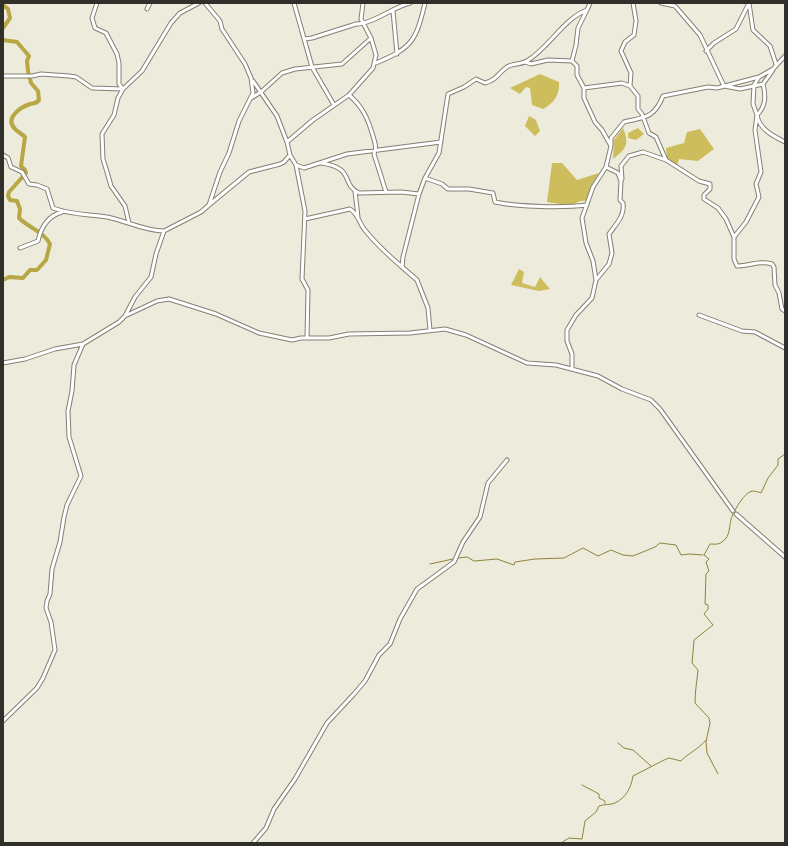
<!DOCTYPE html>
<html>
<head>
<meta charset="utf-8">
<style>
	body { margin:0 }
	#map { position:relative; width:788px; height:846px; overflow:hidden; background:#edebdc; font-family:Commissioner,sans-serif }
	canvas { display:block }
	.frame { position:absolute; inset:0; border:4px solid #302f29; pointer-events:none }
</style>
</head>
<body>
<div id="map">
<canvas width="788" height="846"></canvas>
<div class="frame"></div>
</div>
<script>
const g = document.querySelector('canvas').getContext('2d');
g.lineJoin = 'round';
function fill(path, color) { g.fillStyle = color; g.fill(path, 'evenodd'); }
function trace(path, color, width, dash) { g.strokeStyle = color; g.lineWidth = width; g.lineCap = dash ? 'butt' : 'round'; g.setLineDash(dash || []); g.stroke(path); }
const forest = new Path2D(`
	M540 74 559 82C560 95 554 103 543 109L532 105 530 88 526 87 520 94 510 88Z
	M529 116 536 120 540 131 535 136 525 126Z
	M623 128C630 144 626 149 613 159L614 140Z
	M638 128 644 134 636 140 628 138V133Z
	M700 129 714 149 698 161 679 159 677 166 667 160 666 148 684 143 687 132Z
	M552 163H562L577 180 599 173 591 186 588 201C583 200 576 201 572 206L547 202Z
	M519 269 524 272 522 283 535 287 540 277 550 289 539 291 511 285Z`);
const stream = new Path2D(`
	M458 558 467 557 474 561 497 559 514 565 515 562 535 559 564 558 583 548 598 556 611 550 623 555 633 556 655 547 660 543 676 545 681 555 690 554 703 555
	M430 564 453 559
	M618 743 624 748 633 750 651 766
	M718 774 707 753 706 742 710 723 709 718 695 703C695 691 697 681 698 670L692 663 694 640 713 625 704 614 708 609V605L705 604 706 574 709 571 706 562 709 559 704 555 710 544C714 544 718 545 722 542 732 536 728 523 733 514 736 508 744 493 752 491 755 491 759 492 761 493L768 478 778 465V459L785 454
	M582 785 599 794V798L605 801V803
	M561 843 569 838 582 839 585 821 596 812 599 806C604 804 611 805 615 803 627 797 631 787 633 776L664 760 669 758 681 761C688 753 698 750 706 740`);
const river = new Path2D(`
	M3 5 8 9 10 18 3 28
	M3 40 17 42 29 56 27 61 28 71 31 83 38 91 39 100C36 104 34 103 30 104 21 107 4 118 15 129 18 132 22 134 25 137L21 166 25 170 26 173 9 192 8 196 10 200 17 201 20 209 19 218C29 228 43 231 50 244L46 260 37 270H30L23 278 9 277 3 280`);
const minor = new Path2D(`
	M97 3 92 18 95 28 106 33 117 54 119 63V84L123 89
	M294 3 312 67 334 105
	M633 3 636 21 634 35 625 42 621 51 631 73 630 86 638 96V109L642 114 649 133 656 137 666 160
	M661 3 675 6 700 35 724 86 740 89 763 84
	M749 3 753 30 770 46 776 64
	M147 9 150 3
	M393 11 397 54
	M304 39 312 38 356 24C373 24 393 7 410 3
	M706 51 714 43 736 29 749 3
	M525 62 531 64 548 60 572 61
	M376 63C412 48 416 41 425 3
	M773 70 763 84C766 96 766 106 757 115 759 129 773 136 785 142
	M3 76H32L41 74 69 76 76 77 92 88 123 89
	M759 77 754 85 753 104 757 115 755 130 761 172 756 184 759 197 746 222 734 237V259L737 266C750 266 759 260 772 264L774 267 775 285 779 293 782 309 785 311
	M253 81 277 116 287 142
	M584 88 622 83 630 86
	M349 95C363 107 368 119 373 136 375 143 377 147 374 154L386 192
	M251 98 261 92 282 73 295 69 342 64 371 38
	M611 145V138L624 122C644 117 654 119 663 96L708 87 717 88 759 77 773 69 785 56
	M3 155 8 158 11 167 22 172 29 184 37 185 47 189 53 208C71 215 89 214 107 217 127 221 144 231 164 231
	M290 155 296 165 304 168 347 154 441 142
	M321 163C356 168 340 184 359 193L401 192 419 194
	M296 165 305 211 302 279 308 290 307 338
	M425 178 442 184 448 189H469L493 193 495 202C520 207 562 208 587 205
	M622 179 621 166 629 156 643 152 666 160 699 181 710 184V189L704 195V199L718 208 726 219 734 237
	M355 191 358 217
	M209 205 249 172 280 164 284 162 290 155 287 142 313 120 349 95 373 68 376 55 371 38 361 19 363 3
	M305 219 350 209C358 214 359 222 364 229 375 243 388 255 402 267
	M129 223 125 206 111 186 107 172 103 159 102 134 114 115 118 98 123 89 142 71 171 23 180 13 199 3
	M20 248 38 241C41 227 48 216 62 212
	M596 280 593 261 586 243 582 218 593 187 606 167
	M699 315 742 331 755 332 785 348
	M125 316 157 301 169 299 216 314 259 333 292 340 301 338H329L349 334 410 333 445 329 466 335 527 363 556 365 598 376 622 389 651 400 660 409 733 511
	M430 330 428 308 417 280 402 267 403 257 419 194 425 178 439 153 448 94 464 87 476 79 485 83C498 79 497 74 507 67 513 63 520 65 527 61 549 48 563 19 587 10L590 3
	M3 363 25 359 55 349 83 344 119 322 125 316 135 297 151 277 156 254 164 231 201 212 209 205 220 172 229 153 239 121 253 93 251 78 245 64 222 29 220 21 205 3
	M572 368V354L567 341V330L576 315 592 298 596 280 609 264 612 253 609 234C616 224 625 216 623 203L620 200 621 181 618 173 606 167 611 146 602 130 595 122 584 98V88L577 75V66L572 61 576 45 578 28 587 10
	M736 514 785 557
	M3 721 37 688 43 678 55 650 51 622 46 608 47 601 50 594 52 569 60 542 64 517 67 505 81 476 69 437 68 411 72 391 74 365 83 344
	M253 843 266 828 274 809 295 779 327 723 354 694 365 681 379 655 390 644 400 619 417 589 454 562 463 542 480 517 488 483 507 460`);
fill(forest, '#cebd5c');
trace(stream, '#8f833d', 1);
trace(river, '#b8a745', 4);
trace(minor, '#838073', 5);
trace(minor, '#fff', 3);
</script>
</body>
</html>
